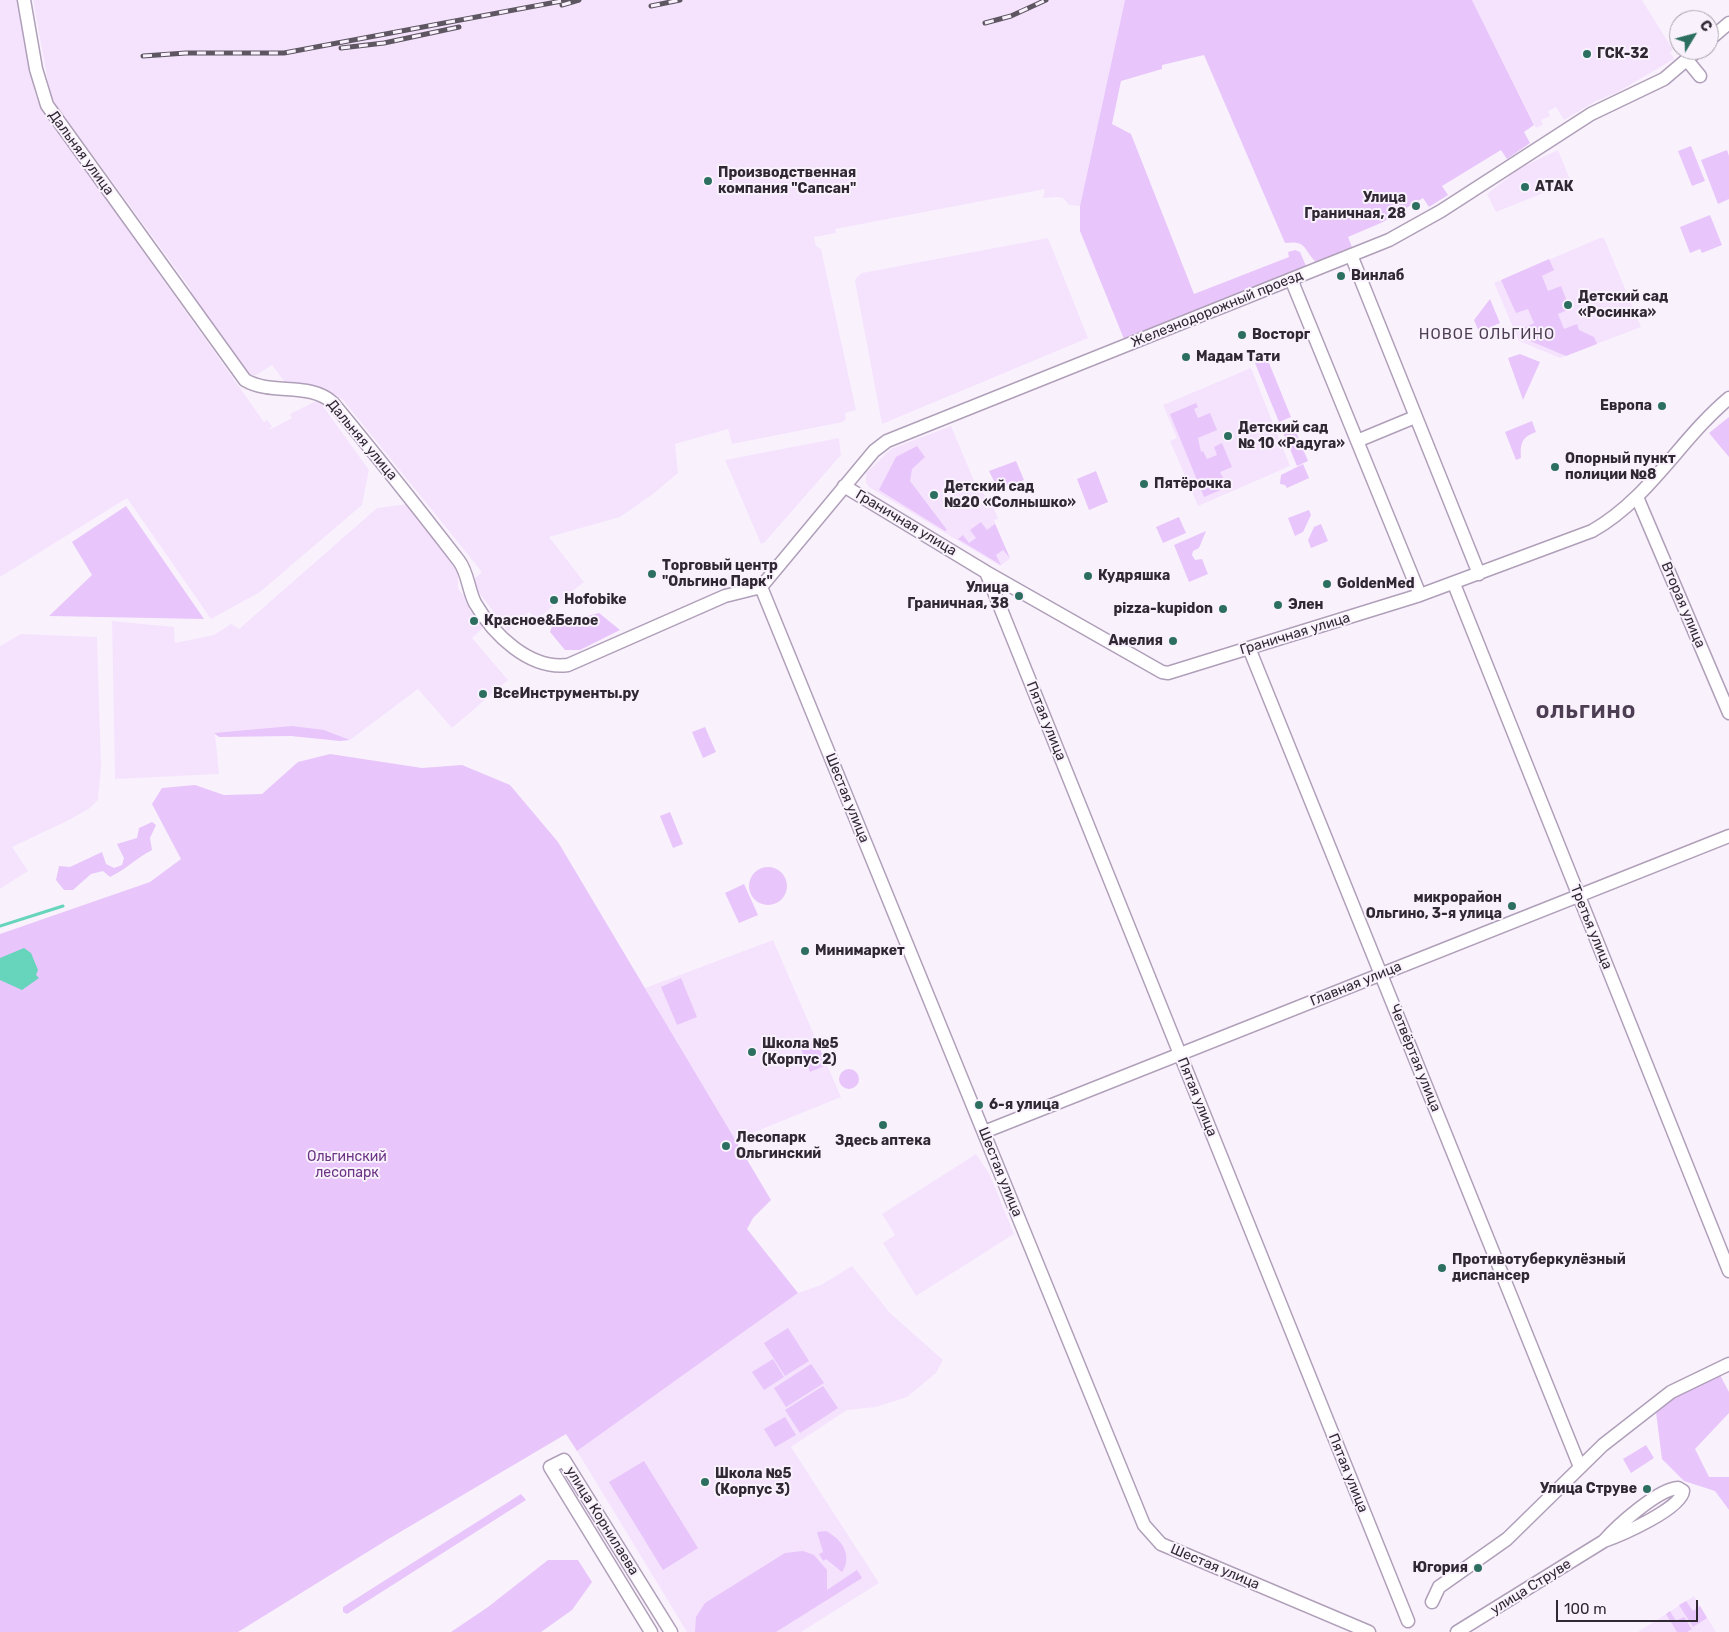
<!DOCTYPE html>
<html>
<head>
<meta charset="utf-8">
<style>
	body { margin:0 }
	#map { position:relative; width:1729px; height:1632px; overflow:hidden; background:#f9f2fd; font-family:Rubik,sans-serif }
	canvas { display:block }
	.north { position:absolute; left:1669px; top:10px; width:50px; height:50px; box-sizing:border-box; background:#f9f2fd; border:1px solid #a9a2ad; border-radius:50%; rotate:53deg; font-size:14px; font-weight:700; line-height:20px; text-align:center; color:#302934 }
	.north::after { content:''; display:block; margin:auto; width:18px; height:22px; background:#2c6f61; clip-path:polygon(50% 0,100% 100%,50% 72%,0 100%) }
	.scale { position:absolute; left:1556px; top:1600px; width:142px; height:22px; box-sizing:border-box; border:2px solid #302934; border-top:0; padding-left:6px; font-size:15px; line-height:18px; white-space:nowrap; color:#302934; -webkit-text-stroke:4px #f9f2fd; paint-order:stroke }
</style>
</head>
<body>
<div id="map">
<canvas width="1729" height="1632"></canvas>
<div class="north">С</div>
<div class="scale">100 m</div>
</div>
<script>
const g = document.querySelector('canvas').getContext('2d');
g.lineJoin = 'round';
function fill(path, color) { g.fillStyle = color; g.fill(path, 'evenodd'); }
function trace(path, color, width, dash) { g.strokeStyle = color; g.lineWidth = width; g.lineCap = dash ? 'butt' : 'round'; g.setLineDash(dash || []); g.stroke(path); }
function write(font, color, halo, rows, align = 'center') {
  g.font = font + ' Rubik,sans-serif'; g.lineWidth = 4; g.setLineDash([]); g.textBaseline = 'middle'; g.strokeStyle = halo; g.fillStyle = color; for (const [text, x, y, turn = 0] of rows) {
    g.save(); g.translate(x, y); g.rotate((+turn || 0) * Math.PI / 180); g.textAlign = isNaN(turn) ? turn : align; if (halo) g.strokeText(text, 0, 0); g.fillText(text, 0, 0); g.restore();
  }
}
const built = new Path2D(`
	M0 0H18L35 94 41 108 264 422 267 420 272 426 269 430 292 418 290 414 316 401 320 402 369 470 362 505 260 592 211 619 127 498 0 577Z
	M33 0H1125L1080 206 1069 205 1063 198 1057 197 1043 198 1045 189 835 229 836 233 814 237 816 246 821 249 856 410 845 413 846 419 843 422 732 444 728 429 675 444 678 473 653 494 620 517 549 537 584 582 537 619 529 612 508 631 471 582 482 572 343 400 331 393 286 384 272 365 256 375 252 376 246 372 192 297 190 288 51 98Z
	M1472 0H1642L1673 50 1670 52 1674 59 1616 93 1596 101 1564 120 1556 107 1548 111 1550 116 1541 120 1543 125 1536 128Z
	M1558 150 1571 182 1496 212 1487 194 1509 177 1507 174 1519 166 1520 168Z
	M1048 238 1088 338 882 424 855 281 857 277 862 273Z
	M1600 238H1604L1641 327 1560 358 1519 341 1494 283Z
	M1251 368 1290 466 1198 506 1170 441 1177 438 1163 405Z
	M951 426 975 483 992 504 998 519 994 520 1010 559 1000 566 869 487 866 483V473L891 449Z
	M839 438 841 455 765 542 761 544 725 460Z
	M408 504 458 568V589L467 599 465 600 471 607 469 609 484 627 472 638 508 680 452 728 418 689 350 740 324 730 215 733 219 774 115 779 112 621 174 627 175 643 214 635 231 624 239 629 377 508Z
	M21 634 97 637 101 767 98 800 90 808 69 820 12 847 28 871 0 889V646Z
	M773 940 841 1097 735 1140 645 988Z
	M976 1154 990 1175 1014 1234 916 1296 883 1243 895 1235 882 1214Z
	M852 1266 890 1313 943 1360 936 1373 907 1397 876 1407 847 1410 791 1447 879 1583 801 1632H687L577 1451 798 1293 821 1285Z
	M1694 1596 1716 1632H1638Z`);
const green = new Path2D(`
	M1125 0H1472L1534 125 1524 132 1530 143 1507 159 1501 150 1442 186 1448 195 1429 207 1423 198 1383 222 1348 237 1352 247 1316 262C1303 249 1307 240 1285 243L1204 55 1162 65V69L1121 81 1112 124 1131 134 1194 294 1289 257 1288 252 1295 250 1300 252 1306 266 1304 269 1124 339 1080 231V206Z
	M1691 146 1705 181 1692 186 1678 151Z
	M1727 150 1729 156V199L1718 204 1701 160Z
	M1710 215 1722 245 1702 253 1700 249 1690 253 1680 227Z
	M1549 259 1554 270 1542 276 1548 291 1561 286 1570 309 1558 314 1564 329 1577 324 1579 330 1594 337 1597 344 1566 356 1528 340 1522 329 1534 323 1528 309 1516 313 1501 280Z
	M1490 299 1500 323 1479 332 1474 320Z
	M1520 354 1540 362 1523 400 1508 358Z
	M1267 358 1291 417 1279 422 1255 363Z
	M1196 403 1198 407 1194 409 1198 418 1210 413 1217 430 1198 438 1201 452 1203 451 1207 459 1217 455 1214 447 1222 443 1232 467 1220 472 1228 487 1204 497 1170 414Z
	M1729 417V457L1709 433Z
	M1532 421 1536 432C1522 437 1520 443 1521 458L1516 460 1505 432Z
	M1293 425 1308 461 1297 466 1282 430Z
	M917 446 925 457 912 469 910 481 947 530 945 531 879 490 896 457Z
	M1016 461 1024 480 1005 487 996 485 989 471Z
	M1303 464 1309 478 1287 488 1285 485 1280 484 1281 475Z
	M1096 471 1108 502 1089 510 1077 479Z
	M126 506 204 619 49 616 92 575 72 542Z
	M1309 510 1311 515 1303 532 1295 536 1288 518Z
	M1179 517 1186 533 1163 543 1156 527Z
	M981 522 987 530 995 524 1010 558 1003 550 996 555 1001 565 958 539 963 535 969 543 976 538 970 530Z
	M1321 524 1328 541 1311 548 1308 540 1314 527Z
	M1206 531 1199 548 1193 551 1192 555 1195 560 1202 559 1208 574 1189 582 1174 545Z
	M599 613 620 630 580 650H565L550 632 554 620 565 622Z
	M292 726 324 730 350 740 340 741 291 736 219 737 214 733Z
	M705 727 716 752 703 758 692 732Z
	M330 754 422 768 462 765 510 785 558 842 771 1200 753 1218 747 1229 798 1293 577 1451 566 1434 390 1538 238 1632H0V934L150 882 181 859 152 804 162 788 195 785 224 795 262 794 298 762Z
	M670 812 683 844 673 848 660 816Z
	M152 822 156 825 150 838 152 850C136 858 127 869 110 877L103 871 91 874 73 890H64L56 880 59 866 70 867 102 852 106 864 114 868 122 865 124 858 117 844 137 838 139 828Z
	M749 886a19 19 0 1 1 38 0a19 19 0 1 1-38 0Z
	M744 884 758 915 739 923 725 893Z
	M681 978 697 1017 677 1025 661 987Z
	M816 1040 827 1065 810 1072 800 1046Z
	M839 1079a10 10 0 1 1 20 0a10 10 0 1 1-20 0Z
	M788 1328 809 1361 785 1376 764 1343Z
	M773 1359 784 1377 764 1390 752 1372Z
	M811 1364 824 1383 786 1407 774 1388Z
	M1720 1375 1729 1392V1413L1695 1449 1709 1477H1729V1510L1715 1491 1684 1481 1662 1459 1656 1412 1683 1392Z
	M823 1386 838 1408 800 1433 785 1410Z
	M785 1417 796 1435 775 1447 764 1429Z
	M1646 1445 1654 1458 1631 1473 1623 1459Z
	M644 1461 698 1548 663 1570 609 1482Z
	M521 1494 526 1500 347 1614 343 1612V1607Z
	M826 1531C842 1539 853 1556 842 1572L826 1559 823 1561 819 1554 823 1552 817 1532Z
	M803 1551 814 1555 827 1570V1590L857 1570 862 1578 776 1632H695L696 1617 705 1603 785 1553Z
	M548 1560H578L592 1582 572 1610 541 1632H451L488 1607Z
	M1686 1601 1693 1611 1700 1606 1707 1618 1693 1627 1679 1605Z
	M1670 1611 1676 1621 1684 1617 1692 1629 1687 1632H1677L1666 1614Z`);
const water = new Path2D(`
	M24 948 31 953 38 970 36 975 39 978 22 990 0 980V958Z`);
const stream = new Path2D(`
	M0 926 63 906`);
const minor = new Path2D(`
	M24 0 36 69 47 105 245 380C272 396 309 381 333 403 376 455 418 508 459 561 468 573 468 589 475 603 493 634 529 670 568 665L725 596 761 587
	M1709 40 1729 23
	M1691 65 1700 76
	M1351 255 1479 574
	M1291 279 1420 595
	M1357 441 1415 417
	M844 486 986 572 1162 672 1168 673 1420 595 1592 531C1649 499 1680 439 1729 398
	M1637 497 1729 713
	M986 572 1408 1621
	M1454 584 1729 1271
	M761 587 1144 1525 1161 1544 1369 1632
	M761 587 874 451 887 441 1389 240 1441 211 1591 114 1664 79 1698 50
	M1249 648 1580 1467
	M984 1132 1729 836
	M1678 1488 1683 1491C1681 1509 1621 1535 1604 1541 1617 1526 1658 1489 1678 1488Z
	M1432 1602 1439 1587 1507 1539 1603 1445 1671 1392 1729 1364
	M651 1632 550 1467 564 1460 671 1632
	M1457 1632 1604 1541`);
const rail = new Path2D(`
	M562 5 579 0
	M651 6 680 0
	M985 23 1011 16 1046 0
	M341 48 384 43 459 27
	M143 56 186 53H284L567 0`);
const markers = [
	[1587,54,5,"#2c6f61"],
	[708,181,5,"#2c6f61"],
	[1525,187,5,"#2c6f61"],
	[1416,206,5,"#2c6f61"],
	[1341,276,5,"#2c6f61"],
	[1568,305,5,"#2c6f61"],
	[1242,335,5,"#2c6f61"],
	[1186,357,5,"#2c6f61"],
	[1662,406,5,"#2c6f61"],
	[1228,436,5,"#2c6f61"],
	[1555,467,5,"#2c6f61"],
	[1144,484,5,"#2c6f61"],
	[934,495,5,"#2c6f61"],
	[652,574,5,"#2c6f61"],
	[1088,576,5,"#2c6f61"],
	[1327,584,5,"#2c6f61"],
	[1019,596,5,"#2c6f61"],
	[554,600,5,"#2c6f61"],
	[1278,605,5,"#2c6f61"],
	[1223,609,5,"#2c6f61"],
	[474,621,5,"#2c6f61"],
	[1173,641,5,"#2c6f61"],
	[483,694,5,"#2c6f61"],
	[1512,906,5,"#2c6f61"],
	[805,951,5,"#2c6f61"],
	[752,1052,5,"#2c6f61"],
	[979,1105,5,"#2c6f61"],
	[883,1125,5,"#2c6f61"],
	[726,1146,5,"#2c6f61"],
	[1442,1268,5,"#2c6f61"],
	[705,1482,5,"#2c6f61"],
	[1647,1489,5,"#2c6f61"],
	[1478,1568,5,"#2c6f61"]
];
const poiNames = [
	["ГСК-32",1597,54],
	["Производственная",718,173],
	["компания \"Сапсан\"",718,189],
	["АТАК",1535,187],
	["Улица",1406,198,"right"],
	["Граничная, 28",1406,214,"right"],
	["Винлаб",1351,276],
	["Детский сад",1578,297],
	["«Росинка»",1578,313],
	["Восторг",1252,335],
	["Мадам Тати",1196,357],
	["Европа",1652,406,"right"],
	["Детский сад",1238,428],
	["№ 10 «Радуга»",1238,444],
	["Опорный пункт",1565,459],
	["полиции №8",1565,475],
	["Пятёрочка",1154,484],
	["Детский сад",944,487],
	["№20 «Солнышко»",944,503],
	["Торговый центр",662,566],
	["\"Ольгино Парк\"",662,582],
	["Кудряшка",1098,576],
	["GoldenMed",1337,584],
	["Улица",1009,588,"right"],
	["Граничная, 38",1009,604,"right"],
	["Hofobike",564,600],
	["Элен",1288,605],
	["pizza-kupidon",1213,609,"right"],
	["Красное&Белое",484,621],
	["Амелия",1163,641,"right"],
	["ВсеИнструменты.ру",493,694],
	["микрорайон",1502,898,"right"],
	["Ольгино, 3-я улица",1502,914,"right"],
	["Минимаркет",815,951],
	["Школа №5",762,1044],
	["(Корпус 2)",762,1060],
	["6-я улица",989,1105],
	["Лесопарк",736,1138],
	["Ольгинский",736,1154],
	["Здесь аптека",883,1141,"center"],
	["Противотуберкулёзный",1452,1260],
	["диспансер",1452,1276],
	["Школа №5",715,1474],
	["(Корпус 3)",715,1490],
	["Улица Струве",1637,1489,"right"],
	["Югория",1468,1568,"right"]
];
const streetNames = [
	["Дальняя улица",81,153,54],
	["Железнодорожный проезд",1217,309,-22],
	["Дальняя улица",362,440,50],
	["Граничная улица",906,523,31],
	["Вторая улица",1683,605,67],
	["Граничная улица",1295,634,-17],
	["Пятая улица",1046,721,68],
	["Шестая улица",847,798,68],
	["Третья улица",1591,927,68],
	["Главная улица",1356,984,-22],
	["Четвёртая улица",1415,1058,68],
	["Пятая улица",1197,1097,68],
	["Шестая улица",1000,1172,68],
	["Пятая улица",1348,1473,68],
	["улица Корнилаева",602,1521,58],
	["Шестая улица",1215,1567,23],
	["улица Струве",1531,1587,-32]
];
const parkNames = [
	["Ольгинский",347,1157],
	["лесопарк",347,1173]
];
const neighbourhoodNames = [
	["НОВОЕ ОЛЬГИНО",1487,335]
];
const districtNames = [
	["ОЛЬГИНО",1586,713]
];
fill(built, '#f5e3fe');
fill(green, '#e8c5fa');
fill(water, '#67d4bc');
trace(stream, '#67d4bc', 3);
trace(minor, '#b09fb9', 15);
trace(minor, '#fff', 12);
trace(rail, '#5e5762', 5);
trace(rail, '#f9f2fd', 3, [9]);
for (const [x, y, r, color] of markers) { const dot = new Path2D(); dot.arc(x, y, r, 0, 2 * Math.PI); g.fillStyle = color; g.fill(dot); trace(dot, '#f9f2fd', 2); }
write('bold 14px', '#302934', '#f9f2fd', poiNames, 'left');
write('14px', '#302934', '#f9f2fd', streetNames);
write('14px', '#6b3484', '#f9f2fd', parkNames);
g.letterSpacing = '1px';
write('15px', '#4d3e54', '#f9f2fd', neighbourhoodNames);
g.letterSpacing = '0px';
g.letterSpacing = '1px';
write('bold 19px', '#4d3e54', '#f9f2fd', districtNames);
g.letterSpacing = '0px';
</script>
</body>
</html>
